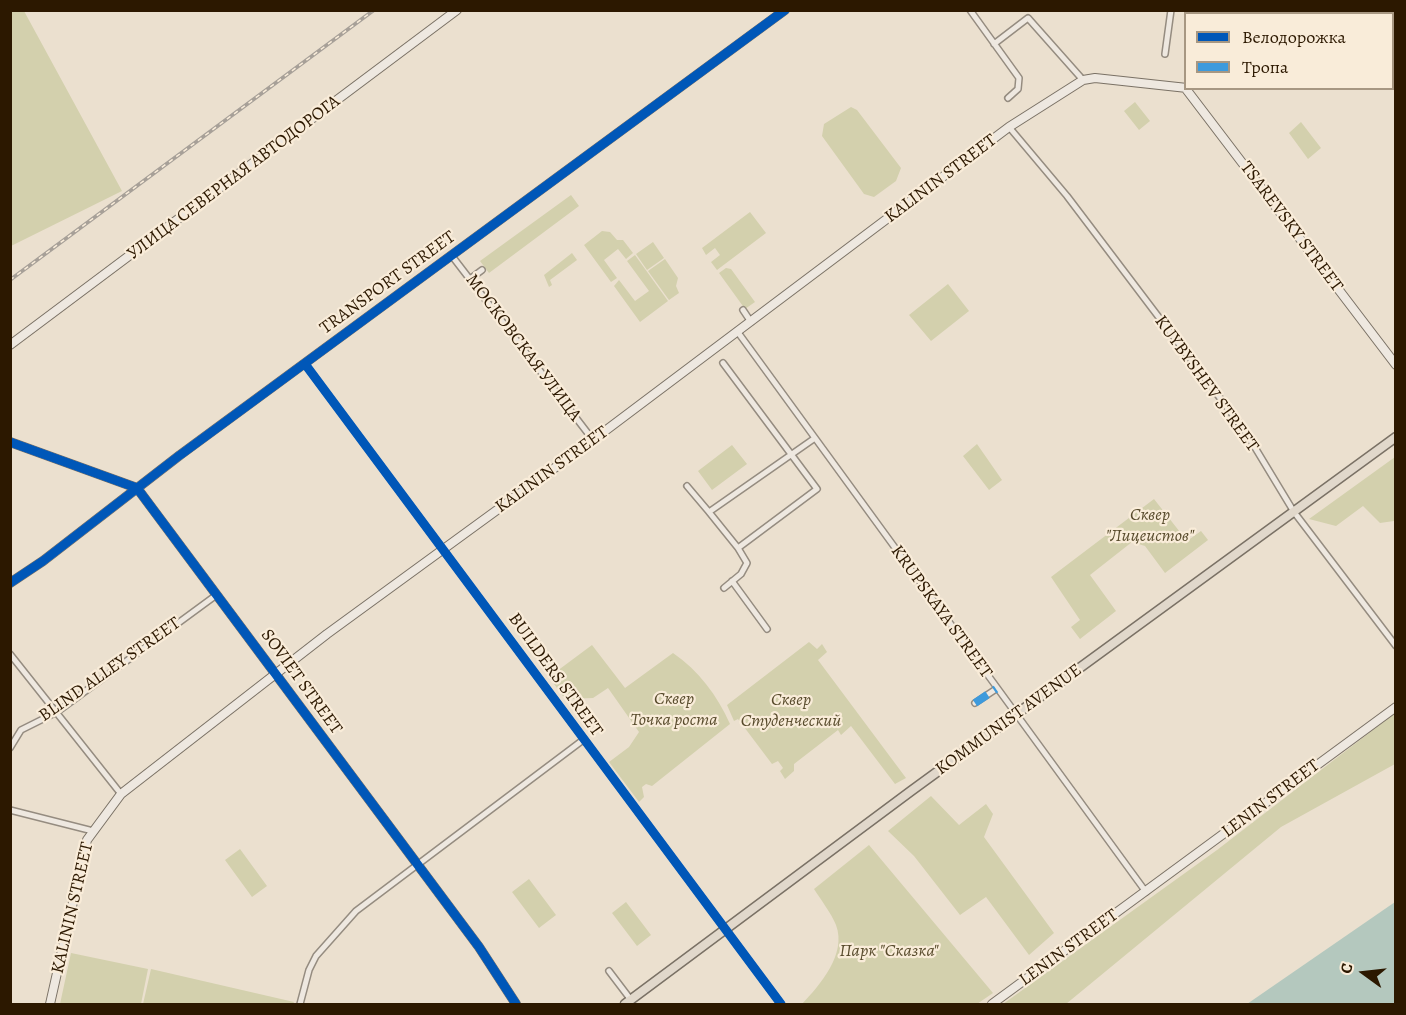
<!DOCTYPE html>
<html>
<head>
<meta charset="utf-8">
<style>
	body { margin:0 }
	#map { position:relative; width:1406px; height:1015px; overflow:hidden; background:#ebe0cf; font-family:Alegreya,serif }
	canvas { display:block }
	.frame { position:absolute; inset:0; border:12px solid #2c1800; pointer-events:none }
	.legend { position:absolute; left:1184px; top:12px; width:210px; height:78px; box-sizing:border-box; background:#f9ecd9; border:2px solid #a79782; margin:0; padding:8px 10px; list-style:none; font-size:18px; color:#2c1800 }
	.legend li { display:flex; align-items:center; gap:12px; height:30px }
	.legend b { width:30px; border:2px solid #a79782 }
	.north { position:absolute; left:1334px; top:943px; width:60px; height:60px; -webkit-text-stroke:4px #f9ecd9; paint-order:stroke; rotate:285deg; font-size:16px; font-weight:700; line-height:24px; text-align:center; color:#2c1800 }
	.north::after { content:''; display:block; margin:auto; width:21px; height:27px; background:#2c1800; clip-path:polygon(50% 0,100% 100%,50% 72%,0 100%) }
</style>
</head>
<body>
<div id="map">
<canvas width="1406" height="1015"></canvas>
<div class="frame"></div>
<ul class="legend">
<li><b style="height:8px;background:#0057b8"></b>Велодорожка</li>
<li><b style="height:8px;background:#3d9adc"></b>Тропа</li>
</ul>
<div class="north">С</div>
</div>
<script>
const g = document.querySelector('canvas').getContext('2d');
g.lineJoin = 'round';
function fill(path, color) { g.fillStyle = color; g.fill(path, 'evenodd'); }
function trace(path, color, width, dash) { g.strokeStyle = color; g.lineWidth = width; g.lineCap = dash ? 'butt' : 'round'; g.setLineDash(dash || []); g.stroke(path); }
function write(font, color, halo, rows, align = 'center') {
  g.font = font + ' Alegreya,serif'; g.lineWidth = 4.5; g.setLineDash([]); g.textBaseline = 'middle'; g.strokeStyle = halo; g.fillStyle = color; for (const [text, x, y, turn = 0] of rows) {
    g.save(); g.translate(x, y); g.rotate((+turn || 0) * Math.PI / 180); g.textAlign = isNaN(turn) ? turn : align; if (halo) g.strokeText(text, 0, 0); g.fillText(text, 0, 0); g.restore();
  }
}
const green = new Path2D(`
	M11 10 24 11 122 191 11 246Z
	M1135 102 1150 121 1139 130 1124 111Z
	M851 107 857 110 901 168 896 181 874 197 864 194 822 136 824 124Z
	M1301 122 1321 148 1308 159 1289 133Z
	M571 195 579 206 489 273 480 261Z
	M750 212 766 233 717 270 711 262 720 255 715 248 706 255 702 248Z
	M602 231 610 232 617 240H623L633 253 626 259 618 249 604 260 617 278 611 282 584 245Z
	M653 242 664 258 647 270 636 254Z
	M572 253 577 260 550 280 552 285 549 287 544 275Z
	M635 255 668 301 640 322 614 286 619 280 635 301 649 291 627 261Z
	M665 259 678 278 676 286 679 293 669 300 648 271Z
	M726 268 731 269 755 302 745 309 719 273Z
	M948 284 969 311 931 341 909 315Z
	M977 444 1002 480 989 490 963 456Z
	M732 445 747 464 712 490 698 471Z
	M1395 457 1394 521 1380 523 1363 506 1336 526 1309 519Z
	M1154 499 1187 541 1201 531 1208 540 1165 573 1145 546 1132 542 1090 575 1116 611 1080 639 1071 627 1080 620 1051 577Z
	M809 642 817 649 822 644 827 652 818 660 906 778 895 784 851 726 841 735 838 730 794 764V771L785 779 780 771 783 768 778 761 772 764 738 719 734 721 727 705Z
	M592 645 625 688 673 653C699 671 717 695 730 724L652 786 646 784 642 787 644 797 639 802 609 762 629 747 639 732 608 688 593 698 565 699 549 677Z
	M1395 713V764L1281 827 1066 1004H1003L1217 850Z
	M931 796 959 825 986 804 993 814 984 837 1054 933 1029 955 986 897 960 915 914 856 888 831Z
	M869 845 993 993 977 1004H802C820 985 847 954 836 925 831 913 821 900 814 889Z
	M240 849 267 886 252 897 225 860Z
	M529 879 556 915 539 928 512 892Z
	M626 902 651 935 637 946 612 913Z
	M71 953 148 969 141 1004H60Z
	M151 969 294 1002 293 1004H143Z`);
const water = new Path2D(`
	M1395 902V1004H1247Z`);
const street = new Path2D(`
	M970 10 1019 78 1018 89 1008 98
	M1199 14 1200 10
	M994 44 1028 18 1083 80
	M1165 54 1171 10
	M1009 127 1067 196 1245 431 1294 512 1396 646
	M452 256 593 440
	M470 279 482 270
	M743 310 751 322
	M737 331 1146 892
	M305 364 781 1004
	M687 486 709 512 815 438
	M709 512 738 548 817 489 723 363
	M732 581 767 629
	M724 588 741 574 747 563 738 548
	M10 654 121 794
	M975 703 996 689
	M10 748 21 730 57 712 215 596
	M10 810 93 831
	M609 971 631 1000
	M300 1004 309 970 316 956 356 911 583 740`);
const secondary = new Path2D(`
	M1297 14 1301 10
	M1186 89 1396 365
	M10 345 457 10
	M10 442 137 488 479 947 516 1004
	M10 583 43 561 180 455 785 10
	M50 1004 87 840 121 794 327 634 593 440 1009 127 1083 80 1095 78 1187 88
	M992 1004 1396 707`);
const primary = new Path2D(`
	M625 1004 911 791 1396 437`);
const rail = new Path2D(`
	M10 280 374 10`);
const quiet = new Path2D(`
	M975 703 996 689`);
const cycleway = new Path2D(`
	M305 364 781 1004
	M10 442 137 488 479 947 516 1004
	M10 583 43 561 180 455 785 10`);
const streetNames = [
	["УЛИЦА СЕВЕРНАЯ АВТОДОРОГА",234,178,-37],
	["KALININ STREET",941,179,-37],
	["TSAREVSKY STREET",1291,227,53],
	["TRANSPORT STREET",388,283,-36],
	["МОСКОВСКАЯ УЛИЦА",523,348,53],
	["KUYBYSHEV STREET",1206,384,54],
	["KALININ STREET",552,470,-36],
	["KRUPSKAYA STREET",941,612,54],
	["BLIND ALLEY STREET",110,670,-35],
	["BUILDERS STREET",555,675,54],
	["SOVIET STREET",301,682,54],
	["KOMMUNIST AVENUE",1009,720,-36],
	["LENIN STREET",1271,799,-37],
	["KALININ STREET",73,908,-77],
	["LENIN STREET",1069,948,-36]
];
const parkNames = [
	["Сквер",1150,516],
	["\"Лицеистов\"",1150,537],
	["Сквер",674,700],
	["Точка роста",674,721],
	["Сквер",791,701],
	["Студенческий",791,722],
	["Парк \"Сказка\"",889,952]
];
fill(green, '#d3d0ad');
fill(water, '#b4c8be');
trace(street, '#958c80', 8);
trace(secondary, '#7a7165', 10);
trace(primary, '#7a7165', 11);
trace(street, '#eee8e0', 5);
trace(secondary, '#eee8e0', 8);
trace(primary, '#e1d8cb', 8);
trace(rail, '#a7a098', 4);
trace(rail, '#f9ecd9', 1.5, [4.5]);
trace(quiet, '#3d9adc', 8, [15, 8]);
trace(cycleway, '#0057b8', 9);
write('18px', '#2c1800', '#f9ecd9', streetNames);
write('italic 18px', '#584b2c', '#f9ecd9', parkNames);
</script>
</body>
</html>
